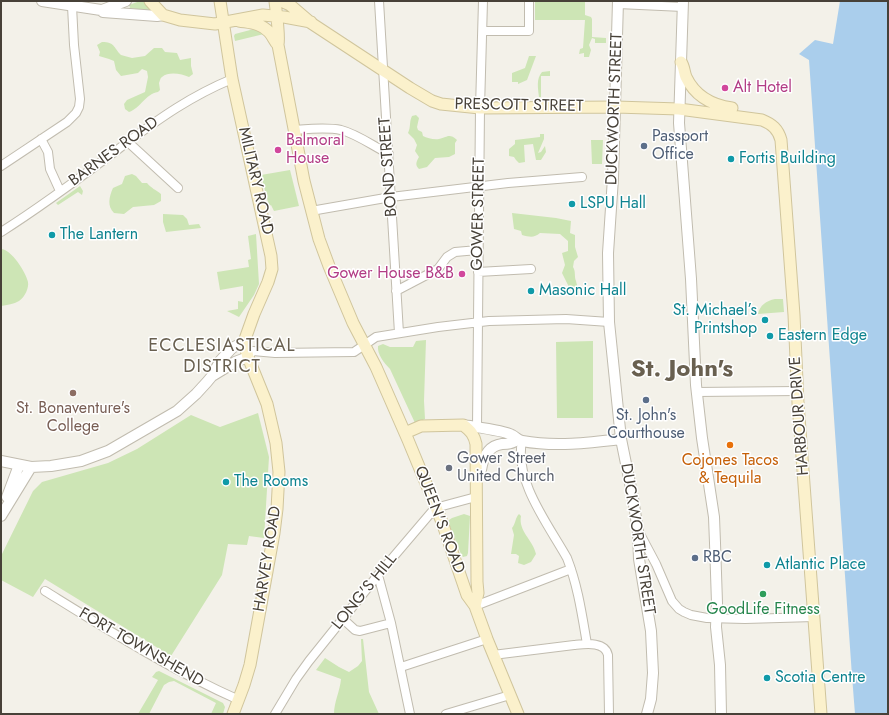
<!DOCTYPE html>
<html>
<head>
<meta charset="utf-8">
<style>
	body { margin:0 }
	#map { position:relative; width:889px; height:715px; overflow:hidden; background:#f3f1e9; font-family:Jost,sans-serif }
	canvas { display:block }
	.frame { position:absolute; inset:0; border:2px solid #474138; pointer-events:none }
</style>
</head>
<body>
<div id="map">
<canvas width="889" height="715"></canvas>
<div class="frame"></div>
</div>
<script>
const g = document.querySelector('canvas').getContext('2d');
g.lineJoin = 'round';
function fill(path, color) { g.fillStyle = color; g.fill(path, 'evenodd'); }
function trace(path, color, width, dash) { g.strokeStyle = color; g.lineWidth = width; g.lineCap = dash ? 'butt' : 'round'; g.setLineDash(dash || []); g.stroke(path); }
function write(font, color, halo, rows, align = 'center') {
  g.font = font + ' Jost,sans-serif'; g.lineWidth = 3; g.setLineDash([]); g.textBaseline = 'middle'; g.strokeStyle = halo; g.fillStyle = color; for (const [text, x, y, turn = 0] of rows) {
    g.save(); g.translate(x, y); g.rotate((+turn || 0) * Math.PI / 180); g.textAlign = isNaN(turn) ? turn : align; if (halo) g.strokeText(text, 0, 0); g.fillText(text, 0, 0); g.restore();
  }
}
const green = new Path2D(`
	M140 1H144L153 10 151 11 130 8 129 5Z
	M535 1H585V15L591 17 592 19V37L606 38V43H595V39L592 38 589 45 591 50 589 57H584V53L579 54 580 49 583 48 585 20H535Z
	M254 29 259 30 264 34 235 41 234 36 235 34Z
	M102 42C115 42 113 47 121 55L132 58 145 56 154 48H162L165 52 177 53 180 60 191 58V66L193 74 189 77C182 74 169 71 162 77 160 78 160 81 159 83L160 90 158 92C145 94 141 108 129 112L125 109 124 104 127 100 145 92 148 77 147 71 142 69 138 73 121 76 116 70 114 61 109 59 99 56 100 52 97 45Z
	M529 56H536L527 80 518 84V82H512V73L525 68Z
	M550 71V76H541V97H539C538 88 536 79 542 72Z
	M416 115 419 118 417 127 418 130 422 132 423 136C427 138 434 140 439 139 448 137 449 133 457 140L455 143V154L449 157 435 158 427 167 419 169C415 165 416 162 419 157L415 151 417 145 414 139 408 133C411 127 409 122 412 116Z
	M540 134H544V139L538 153 541 152 545 146 546 152 541 160H536L533 144 524 145 525 162 519 163 516 160 514 157 509 156V149L515 144V140L540 137Z
	M591 140H603L602 164H592Z
	M290 170 299 206 274 211 271 205 269 206 261 175Z
	M132 174 136 176 142 183H147C151 188 156 190 161 194V201L154 205 133 207 124 214 114 213C107 206 109 197 113 188L122 184 125 176Z
	M80 186 83 191 82 195 78 192 58 205 56 203Z
	M512 213 556 218 571 221 570 233 575 235V247L578 257 574 261 573 267C576 272 574 276 576 281 577 286 579 289 580 295H575L573 288 569 287 562 273 565 265 562 253 568 251V241L560 234 540 233C534 238 530 237 522 235L521 231 514 229Z
	M163 214 183 215 187 219 189 225 199 224 201 228 166 232 163 222Z
	M256 234 259 284 254 295 239 317 227 311 238 309V301L243 302V286L220 290 217 272 249 267 248 260 251 259 248 236Z
	M1 249C11 249 26 272 28 282 29 288 25 297 19 301 14 304 7 305 1 306Z
	M775 299H783L784 312 758 314C760 305 766 301 775 299Z
	M426 340 424 401 425 419 415 423 390 369C384 363 377 354 378 346L383 344 390 347H413L416 341Z
	M593 341V418H557L556 342Z
	M258 413 269 457 264 538 249 536 247 545 228 544 222 575 171 656 45 579 33 597 1 580V556L33 491 42 482 108 463 137 449 191 415 220 427Z
	M464 514 470 516 468 553 467 556 463 557 461 554 449 524V520L452 518Z
	M519 514 521 516C518 531 533 540 536 554L531 562 524 565 518 563 519 556 516 554H511L514 535 512 528C516 523 515 518 519 514Z
	M361 639H363L369 692 379 714H334C334 702 340 691 341 679L316 670 325 658 339 667 349 672 358 666 362 661Z
	M159 671 223 703 225 707 223 714H211L216 703 174 681 169 682 164 685 149 714H138L158 680 152 677 156 672Z`);
const water = new Path2D(`
	M840 1H888V714H855L852 676 809 60 799 54 815 40 833 44Z`);
const minor = new Path2D(`
	M379 1 399 333
	M618 4 683 7
	M483 31H529V1
	M294 130C309 129 326 127 341 130 357 134 373 146 389 154
	M41 139 48 152 50 169 60 191
	M128 142 178 188
	M1 166 67 122 76 113 79 107 80 99 74 45 72 6
	M311 211 391 197 508 183 582 177
	M1 232C44 205 85 174 125 144 160 118 191 96 232 79
	M478 272 531 269
	M396 291 438 269 447 257 455 252 478 250
	M248 357 253 351 275 353 354 352 376 337 438 327 489 321 566 319 609 322
	M696 392 798 391
	M477 427 480 108 483 1
	M522 441C514 481 548 524 567 558 578 586 582 615 587 644
	M639 532 656 564 672 601 679 609 684 612 691 615 707 618 745 619 814 617
	M378 575 391 623 410 714
	M45 591C108 630 171 670 239 700
	M475 606 571 569
	M343 619 355 630 360 631 391 623
	M493 655 574 645C585 644 605 641 608 655L609 714
	M401 667 487 639
	M275 714 296 679 309 661 378 575 435 508 476 497
	M446 714 510 695`);
const tertiary = new Path2D(`
	M42 1 101 10 103 12 157 16 163 15
	M618 1 613 178 608 253 609 322 621 439 633 498 638 531 639 559 651 631 653 673 651 699 647 714
	M683 1 679 123 691 279 696 385 702 438 714 517 715 543 717 603 716 627 720 665 721 714
	M102 10 126 1
	M212 376 235 362 248 357
	M463 425C474 427 503 430 512 435 516 437 517 440 522 441 555 447 588 443 621 439
	M1 461 31 467 51 466 81 461 108 451 177 411 196 394 207 382 212 376 220 361 232 348 244 342
	M476 474 481 470C483 457 488 446 502 444 510 443 510 445 517 440
	M7 497 19 465
	M1 516 31 467`);
const secondary = new Path2D(`
	M150 1 163 15 180 20 215 24 263 15 284 17 311 22
	M220 1 232 79 271 256 272 269 268 282 254 314 244 342 248 357 267 404 276 443 279 472 277 509 274 533 250 665 244 685 233 714
	M275 1C276 11 280 37 278 44
	M281 1 290 5 311 23 410 88 432 101 441 104 480 108 616 107 679 109 762 120C772 124 778 129 781 140L794 315 798 403 821 714
	M239 21C250 23 261 23 269 32 273 36 274 41 278 45L304 181 319 239 329 266 353 323 376 367 408 440 442 522 467 595 475 606 487 639 518 714
	M681 62C684 66 684 72 686 77 695 96 711 105 732 108
	M405 433 421 426 463 425C471 431 474 435 476 444L477 582 478 593 475 606`);
const markers = [
	[725,88,4,"#d1479c"],
	[644,146,4,"#5c6f8a"],
	[278,150,4,"#d1479c"],
	[731,159,4,"#0f9aa8"],
	[572,204,4,"#0f9aa8"],
	[52,235,4,"#0f9aa8"],
	[462,274,4,"#d1479c"],
	[531,291,4,"#0f9aa8"],
	[765,320,4,"#0f9aa8"],
	[770,336,4,"#0f9aa8"],
	[73,393,4,"#8d6e63"],
	[646,400,4,"#5c6f8a"],
	[730,445,4,"#e8710a"],
	[449,468,4,"#6b7280"],
	[226,482,4,"#0f9aa8"],
	[695,558,4,"#5c6f8a"],
	[767,565,4,"#0f9aa8"],
	[763,594,4,"#2e9e5b"],
	[767,678,4,"#0f9aa8"]
];
const hotelNames = [
	["Alt Hotel",733,88],
	["Balmoral",286,141],
	["House",286,159],
	["Gower House B&B",454,274,"right"]
];
const streetNames = [
	["PRESCOTT STREET",519,106,1],
	["DUCKWORTH STREET",615,109,-88],
	["BARNES ROAD",114,152,-36],
	["BOND STREET",389,167,-94],
	["MILITARY ROAD",255,181,77],
	["GOWER STREET",479,214,-89],
	["HARBOUR DRIVE",800,416,-94],
	["QUEEN'S ROAD",439,520,69],
	["DUCKWORTH STREET",637,539,81],
	["HARVEY ROAD",268,559,-81],
	["LONG'S HILL",365,592,-51],
	["FORT TOWNSHEND",141,648,30]
];
const serviceNames = [
	["Passport",652,137],
	["Office",652,155],
	["St. John's",646,416,"center"],
	["Courthouse",646,434,"center"],
	["RBC",703,558]
];
const cultureNames = [
	["Fortis Building",739,159],
	["LSPU Hall",580,204],
	["The Lantern",60,235],
	["Masonic Hall",539,291],
	["St. Michael’s",757,311,"right"],
	["Printshop",757,329,"right"],
	["Eastern Edge",778,336],
	["The Rooms",234,482],
	["Atlantic Place",775,565],
	["Scotia Centre",775,678]
];
const educationNames = [
	["St. Bonaventure's",73,409],
	["College",73,427]
];
const worshipNames = [
	["Gower Street",457,459],
	["United Church",457,477]
];
const foodNames = [
	["Cojones Tacos",730,461],
	["& Tequila",730,479]
];
const leisureNames = [
	["GoodLife Fitness",763,610]
];
const quarterNames = [
	["ECCLESIASTICAL",222,347],
	["DISTRICT",222,368]
];
const townNames = [
	["St. John's",682,370]
];
fill(green, '#cde5b5');
fill(water, '#aaceec');
trace(minor, '#c1bcaf', 10);
trace(tertiary, '#c1bcaf', 12);
trace(secondary, '#d0c59c', 13);
trace(minor, '#fff', 8);
trace(tertiary, '#fff', 10);
trace(secondary, '#fbf1cc', 11);
for (const [x, y, r, color] of markers) { const dot = new Path2D(); dot.arc(x, y, r, 0, 2 * Math.PI); g.fillStyle = color; g.fill(dot); trace(dot, '#fff', 1.5); }
write('16px', '#b23c85', '#fff', hotelNames, 'left');
write('16px', '#474138', '#fff', streetNames);
write('16px', '#4e5e75', '#fff', serviceNames, 'left');
write('16px', '#0d838f', '#fff', cultureNames, 'left');
write('16px', '#785e54', '#fff', educationNames);
write('16px', '#5b616d', '#fff', worshipNames, 'left');
write('16px', '#c56008', '#fff', foodNames);
write('16px', '#27864d', '#fff', leisureNames);
g.letterSpacing = '1px';
write('18px', '#696050', '#fff', quarterNames);
g.letterSpacing = '0px';
write('bold 24px', '#696050', '#fff', townNames);
</script>
</body>
</html>
